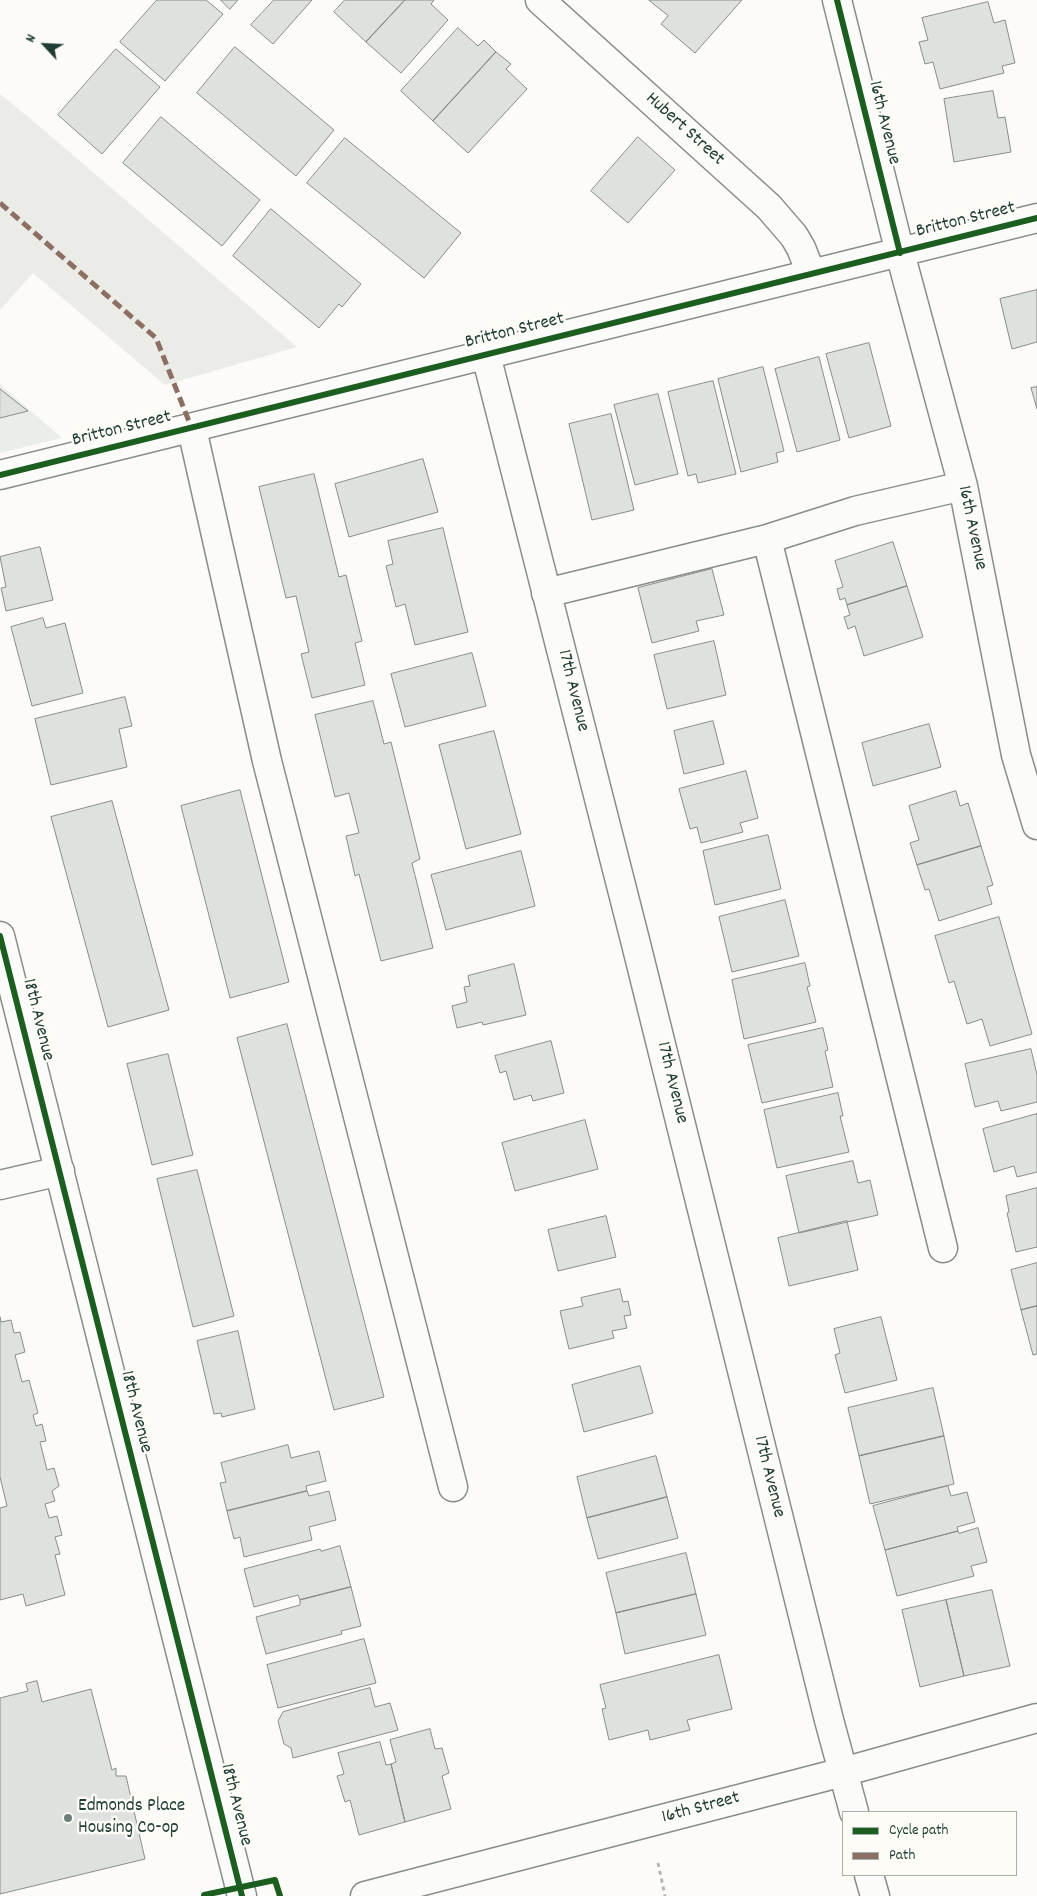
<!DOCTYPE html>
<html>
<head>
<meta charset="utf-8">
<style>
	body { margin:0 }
	#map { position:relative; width:1037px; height:1896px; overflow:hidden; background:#fcfbf8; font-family:Dekko,sans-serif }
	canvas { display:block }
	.legend { position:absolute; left:842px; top:1811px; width:175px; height:65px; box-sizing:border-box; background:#fdfcf7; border:1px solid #a4b0a9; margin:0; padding:6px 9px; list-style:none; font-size:15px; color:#1f3d34 }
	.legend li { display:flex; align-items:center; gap:10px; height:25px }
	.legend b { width:25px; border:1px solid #a4b0a9 }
	.north { position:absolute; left:20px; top:20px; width:50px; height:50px; -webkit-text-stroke:4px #fdfcf7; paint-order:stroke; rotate:295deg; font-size:14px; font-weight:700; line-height:20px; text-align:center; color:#1f3d34 }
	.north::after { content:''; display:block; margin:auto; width:18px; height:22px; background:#1f3d34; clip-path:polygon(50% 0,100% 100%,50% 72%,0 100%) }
</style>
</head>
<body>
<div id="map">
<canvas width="1037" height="1896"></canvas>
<ul class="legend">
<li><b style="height:6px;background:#1b5e20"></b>Cycle path</li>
<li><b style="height:6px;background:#8d6e63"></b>Path</li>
</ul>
<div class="north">N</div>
</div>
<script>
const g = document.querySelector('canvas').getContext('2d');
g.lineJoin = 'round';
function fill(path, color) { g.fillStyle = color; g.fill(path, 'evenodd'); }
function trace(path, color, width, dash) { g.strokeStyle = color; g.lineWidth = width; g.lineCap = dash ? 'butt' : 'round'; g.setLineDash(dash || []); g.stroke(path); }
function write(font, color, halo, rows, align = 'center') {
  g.font = font + ' Dekko,sans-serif'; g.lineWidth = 5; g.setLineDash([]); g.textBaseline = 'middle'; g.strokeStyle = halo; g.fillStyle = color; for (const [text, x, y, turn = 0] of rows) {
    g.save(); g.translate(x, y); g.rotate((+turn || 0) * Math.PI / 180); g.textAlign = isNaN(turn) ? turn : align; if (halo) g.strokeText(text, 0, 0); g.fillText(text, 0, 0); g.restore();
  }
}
const built = new Path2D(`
	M0 384 62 438 0 453Z`);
const green = new Path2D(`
	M0 94 32 120 297 347 165 385 33 273 0 310Z`);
const building = new Path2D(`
	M157 0H206L223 14 165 81 120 42Z
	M221 0H238L230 9Z
	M274 0H312L273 44 251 25Z
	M345 0H405L366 42 334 12Z
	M405 0H434L431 4 448 20 401 73 366 42Z
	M649 0H742L695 53 661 24 668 16Z
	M988 2 994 23 1005 20 1015 63 1002 66 1004 73 940 89 933 62 925 64 919 42 928 40 922 18Z
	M458 28 478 46 484 40 496 52 433 121 401 91Z
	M235 47 334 130 296 176 197 93Z
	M116 49 160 87 102 154 58 115Z
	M496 52 511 64 506 69 527 89 468 153 433 121Z
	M993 91 998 118 1005 117 1011 152 954 162 944 99Z
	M161 117 260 200 222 246 123 163Z
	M638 137 675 170 628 223 591 191Z
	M345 138 461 233 424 278 307 183Z
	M271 209 361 284 342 307 339 304 319 328 233 256Z
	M1037 290V342L1012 349 1000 299Z
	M869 343 891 426 849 438 826 354Z
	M819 357 840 440 797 452 775 369Z
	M763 367 784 451 776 453 778 462 741 472 718 379Z
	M713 381 736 474 698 483 696 474 688 476 668 392Z
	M1037 387V409L1031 388Z
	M0 389 28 411 0 418Z
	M658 394 678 474 635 485 614 405Z
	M611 414 634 510 592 520 569 424Z
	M423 459 438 512 349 537 335 484Z
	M314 474 339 577 346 575 362 641 355 643 365 685 312 698 301 654 309 652 296 596 286 598 259 487Z
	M443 528 468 632 415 645 405 604 396 607 386 566 393 564 388 541Z
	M893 542 907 586 847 605 845 598 840 600 837 589 843 587 835 561Z
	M40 547 53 600 6 611 1 588 6 587 0 557Z
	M712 569 724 615 696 621 699 631 652 643 638 588Z
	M907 586 923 637 864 656 855 626 848 629 844 617 850 615 847 605Z
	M43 618 46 628 65 623 83 693 32 706 11 627Z
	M714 641 726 695 667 709 654 655Z
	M472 653 486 706 405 727 391 674Z
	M125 697 132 726 119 729 127 767 51 785 35 719Z
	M373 701 384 744 391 742 420 859 412 863 433 948 381 961 359 874 355 876 346 836 359 833 349 793 335 797 315 715Z
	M713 721 724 764 684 774 674 731Z
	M929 724 941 767 873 786 862 743Z
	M494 731 521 834 466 849 439 745Z
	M746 771 758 818 740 823 743 832 701 843 697 827 690 829 679 789Z
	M240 790 289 982 230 998 181 806Z
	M956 791 960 806 968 803 981 846 917 865 910 843 919 840 909 806Z
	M112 801 169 1010 108 1027 51 817Z
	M768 835 781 889 715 905 703 851Z
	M981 846 993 885 987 887 992 904 939 921 929 889 925 890 917 865Z
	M521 851 535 906 446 930 431 875Z
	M785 900 799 956 732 972 719 917Z
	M999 917 1032 1034 990 1046 982 1019 967 1024 954 981 949 983 935 936Z
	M805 963 810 986 807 987 816 1022 744 1039 732 980Z
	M514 964 526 1015 483 1025 482 1022 457 1028 452 1006 467 1002 464 987 470 986 468 976Z
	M287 1024 384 1397 334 1410 237 1038Z
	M823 1028 828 1050 825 1051 833 1087 762 1103 748 1045Z
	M551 1041 564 1093 533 1101 531 1095 514 1100 506 1071 500 1073 495 1056Z
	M1031 1049 1037 1075V1102L1001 1111 998 1101 975 1107 965 1064Z
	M168 1054 193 1155 152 1165 127 1064Z
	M838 1093 843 1116H840L849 1152 777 1168 764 1110Z
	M1037 1114V1172L1017 1177 1014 1166 994 1172 983 1129Z
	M585 1120 598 1169 515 1191 502 1143Z
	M853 1161 858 1183 870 1180 878 1215 799 1233 786 1176Z
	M197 1170 234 1316 193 1327 157 1179Z
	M1037 1188V1247L1016 1252 1007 1213 1009 1212 1006 1196Z
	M606 1216 616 1257 558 1271 548 1230Z
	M847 1221 858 1270 789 1286 778 1238Z
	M1037 1263V1306L1021 1310 1011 1270Z
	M620 1289 623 1302 628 1301 631 1315 624 1316 627 1328 612 1331 614 1338 569 1349 560 1311 583 1306 581 1298Z
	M1037 1306V1354L1033 1355 1021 1310Z
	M0 1317 1 1322 11 1320 14 1333 20 1332 25 1352 15 1355 22 1382 29 1380 38 1413 33 1415 36 1426 42 1424 46 1441 40 1442 47 1470 54 1468 59 1486 52 1491 55 1501 45 1504 49 1518 57 1516 62 1535 55 1537 60 1554 55 1555 65 1595 26 1606 23 1594 0 1600V1508L7 1506 0 1477Z
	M881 1317 897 1380 845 1393 835 1355 840 1353 834 1329Z
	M238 1331 255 1409 222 1417 221 1413 214 1414 197 1341Z
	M640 1366 653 1413 584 1432 572 1385Z
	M933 1388 944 1436 859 1456 848 1408Z
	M944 1436 954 1484 870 1504 859 1456Z
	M288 1445 291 1458 319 1451 326 1481 306 1486 307 1491 227 1511 220 1483 226 1482 221 1463Z
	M656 1456 667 1497 587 1518 577 1477Z
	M948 1486 951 1496 967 1492 975 1522 957 1527 958 1531 885 1550 873 1506Z
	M307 1491 309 1496 329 1491 336 1520 309 1527 312 1540 244 1557 240 1537 234 1539 227 1511Z
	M667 1497 678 1538 598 1559 587 1518Z
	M978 1528 987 1562 971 1566 974 1576 897 1596 885 1550 958 1531 959 1533Z
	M340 1546 351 1587 300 1600 298 1595 254 1607 244 1569 320 1549 321 1551Z
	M686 1553 696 1594 616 1613 606 1573Z
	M351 1587 361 1626 341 1631 342 1634 266 1654 256 1617 300 1605V1600Z
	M992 1590 1010 1666 964 1676 946 1600Z
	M696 1594 706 1635 625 1654 616 1613Z
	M946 1600 964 1676 920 1687 902 1610Z
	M364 1639 376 1683 278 1708 267 1665Z
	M719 1655 732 1709 687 1720 690 1730 650 1740 648 1730 609 1740 602 1709 606 1708 600 1685Z
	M37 1681 42 1702 91 1689 112 1770 116 1768V1776H126L145 1859 0 1894V1698L28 1691 26 1684Z
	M370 1688 375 1707 390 1703 398 1730 293 1758 291 1748 284 1744 278 1721 283 1712Z
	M430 1729 435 1749 442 1748 449 1773 442 1776 451 1809 405 1822 391 1764 396 1762 390 1740Z
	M380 1742 386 1765 391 1764 405 1822 359 1835 350 1800 345 1802 337 1776 344 1774 338 1753Z`);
const path = new Path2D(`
	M658 1863 665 1896`);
const minor = new Path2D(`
	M540 0 769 207 794 236 801 248 811 273
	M837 0 900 253 963 486 1016 755 1037 825
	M486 355 635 940 829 1720 854 1812
	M192 429 267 761 453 1487
	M0 475 1037 218
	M767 539 943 1248
	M546 593 767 539 855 511 963 486
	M0 936 242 1896
	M0 1185 60 1171
	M869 1875 875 1896
	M365 1896 843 1772 1037 1718`);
const quiet = new Path2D(`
	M0 203 156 338 192 429`);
const cycleway = new Path2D(`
	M837 0 900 253
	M0 475 1037 218
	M0 936 242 1896
	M204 1896V1895L275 1880 280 1896`);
const markers = [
	[68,1818,5,"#6c8079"]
];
const streetNames = [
	["16th Avenue",883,123,76],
	["Hubert Street",684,130,42],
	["Britton Street",966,221,-14],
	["Britton Street",515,332,-14],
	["Britton Street",122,430,-14],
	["16th Avenue",971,528,78],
	["17th Avenue",572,691,76],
	["18th Avenue",37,1020,76],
	["17th Avenue",671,1083,76],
	["18th Avenue",135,1412,76],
	["17th Avenue",768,1477,76],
	["18th Avenue",235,1805,76],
	["16th Street",701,1809,-15]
];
const poiNames = [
	["Edmonds Place",78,1807],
	["Housing Co-op",78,1829]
];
fill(built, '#ebede8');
fill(green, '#ebece8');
fill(building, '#dfe1de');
trace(building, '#888d8a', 1);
trace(minor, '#888d8a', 31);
trace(path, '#b5b8b6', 3, [4, 4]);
trace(minor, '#fbfbf9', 28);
trace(quiet, '#8d6e63', 5, [10, 5]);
trace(cycleway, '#1b5e20', 6);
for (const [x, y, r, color] of markers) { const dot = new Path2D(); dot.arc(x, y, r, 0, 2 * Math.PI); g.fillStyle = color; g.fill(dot); trace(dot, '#fdfcf7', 2); }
write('19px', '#1f3d34', '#fdfcf7', streetNames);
write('19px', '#1f3d34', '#fdfcf7', poiNames, 'left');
</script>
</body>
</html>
